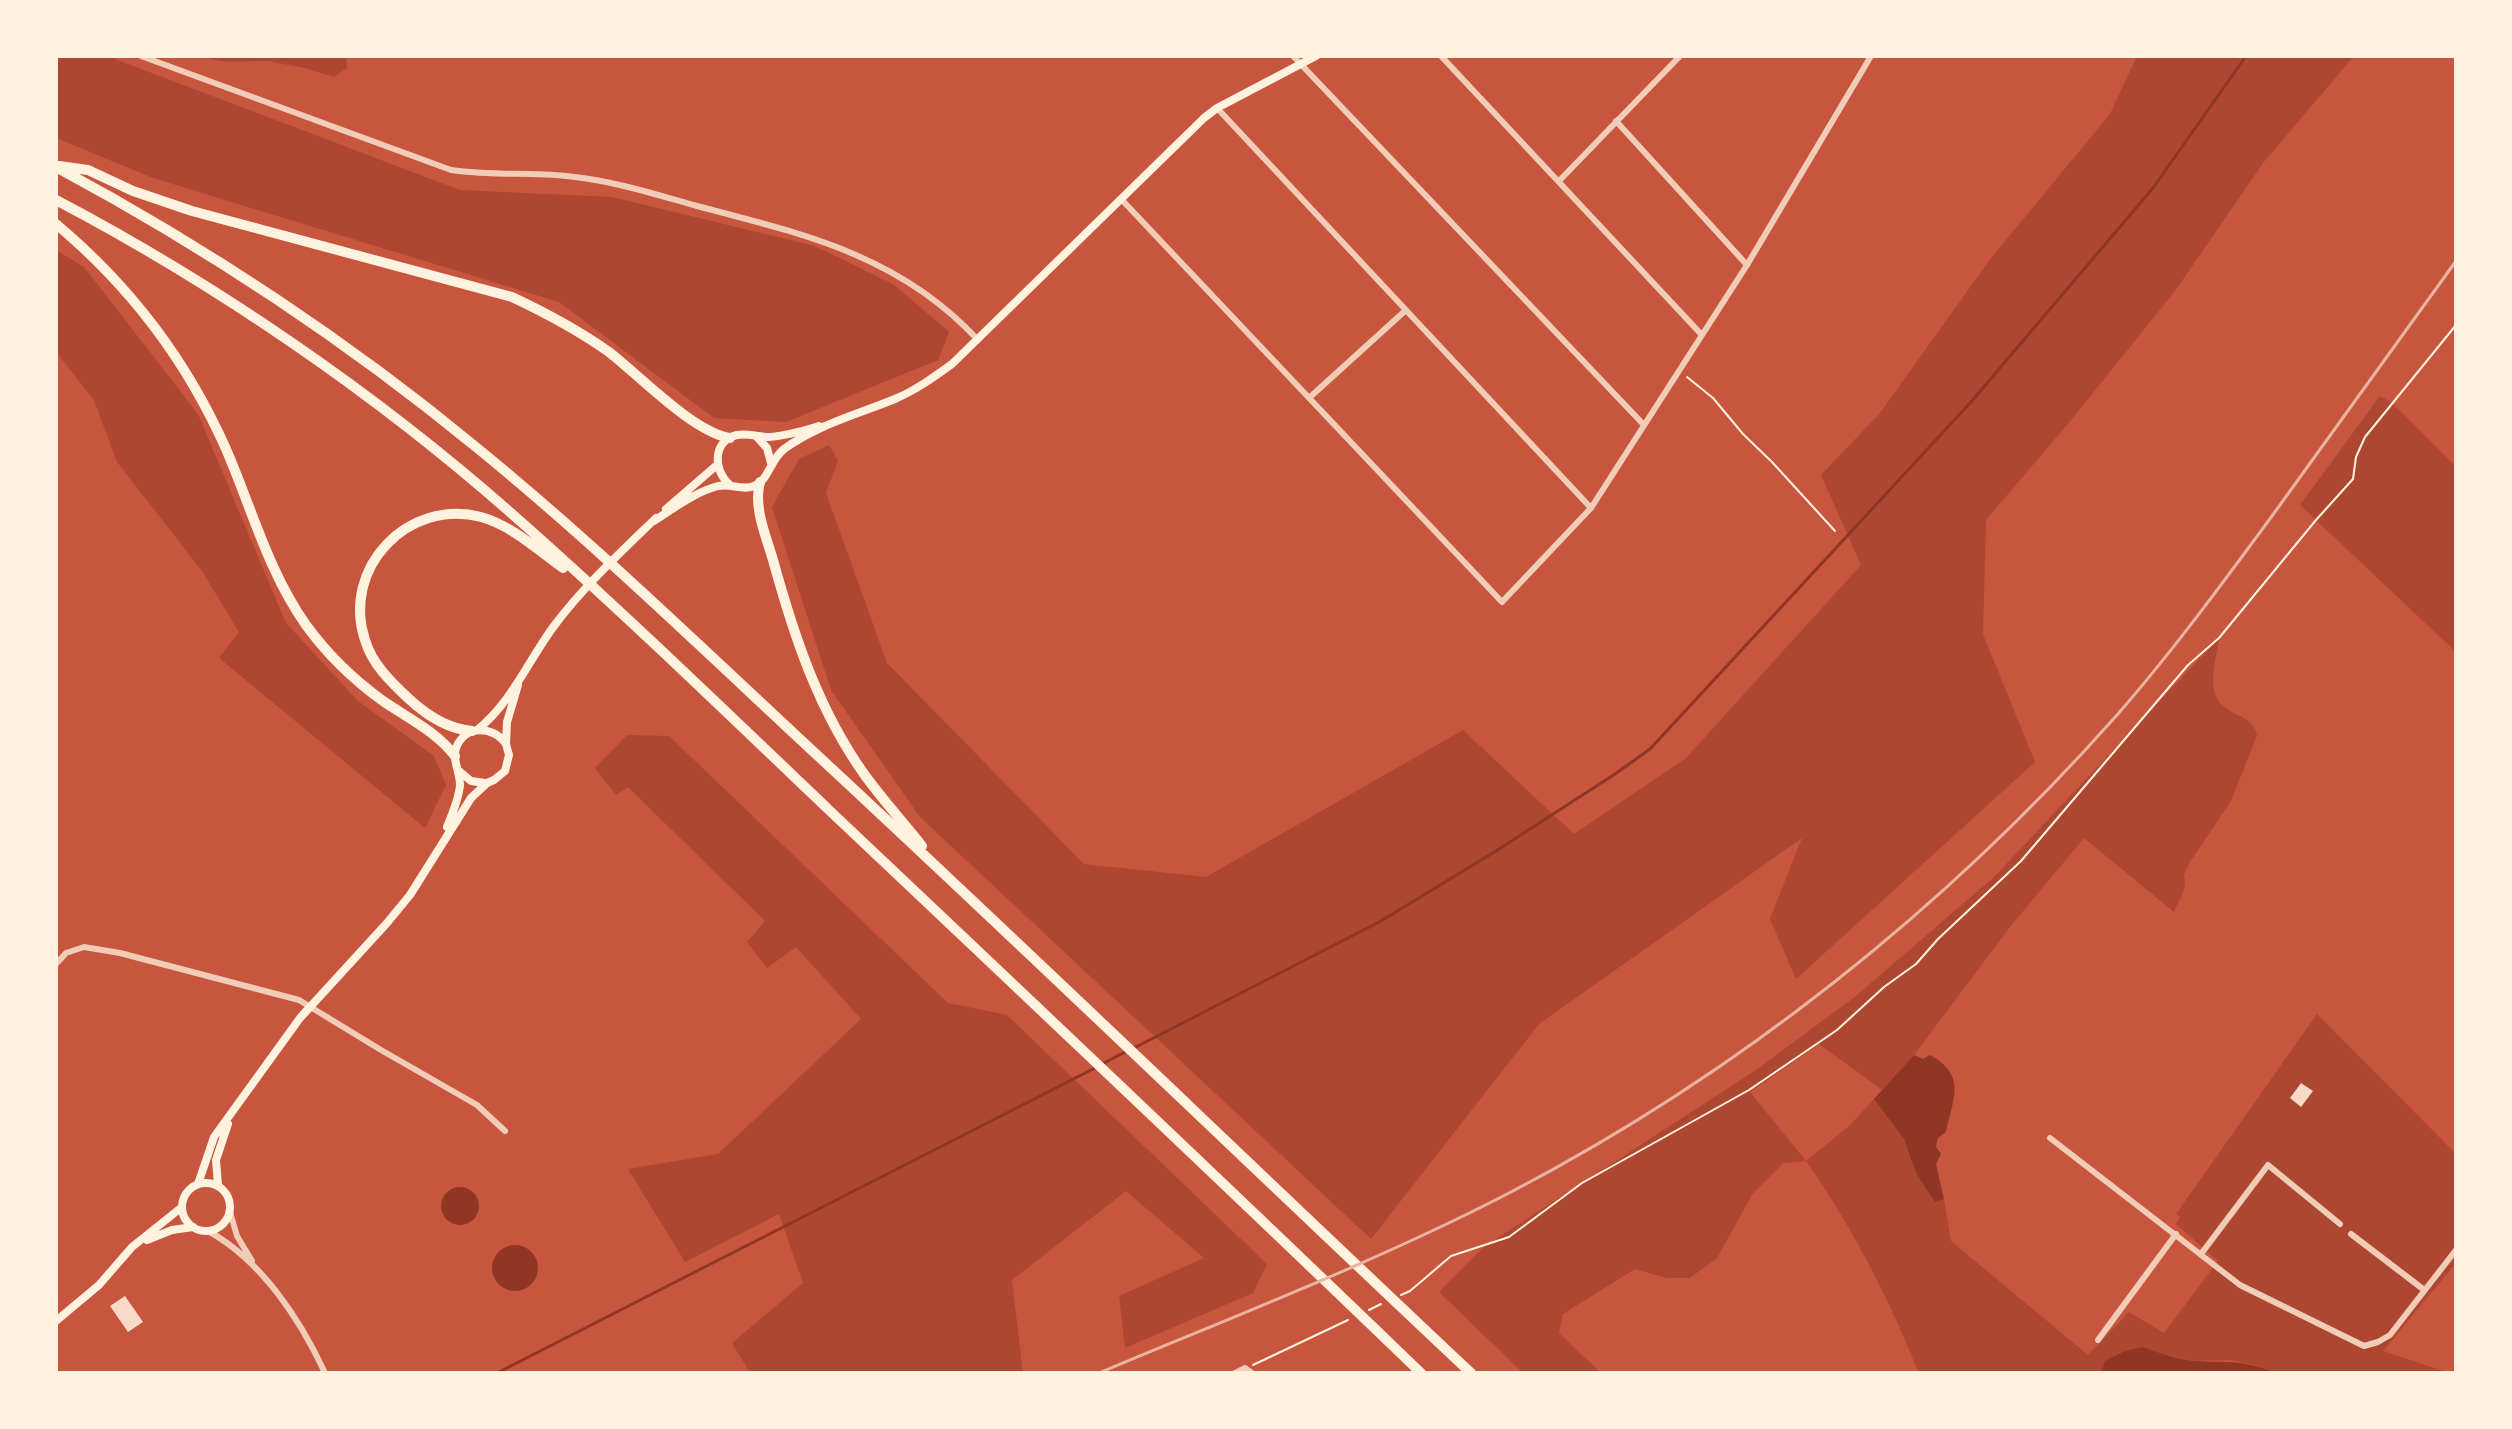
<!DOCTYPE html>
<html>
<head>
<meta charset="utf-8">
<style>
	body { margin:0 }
	#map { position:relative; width:2512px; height:1429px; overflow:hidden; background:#c8553d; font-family:"Fira Sans Condensed",sans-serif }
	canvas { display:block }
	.frame { position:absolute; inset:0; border:58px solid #fff3e0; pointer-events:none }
</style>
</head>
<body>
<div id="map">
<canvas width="2512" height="1429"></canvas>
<div class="frame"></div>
</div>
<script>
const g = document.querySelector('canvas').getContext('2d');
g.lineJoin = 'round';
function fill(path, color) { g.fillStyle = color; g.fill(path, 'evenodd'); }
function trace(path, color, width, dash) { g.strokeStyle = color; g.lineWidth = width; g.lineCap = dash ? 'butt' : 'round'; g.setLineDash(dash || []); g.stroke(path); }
const green = new Path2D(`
	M56 56H107L460 190 612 197 815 246 893 284 949 332 938 360 786 422 714 418 559 302 153 178 56 138Z
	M197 56H346L347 68 334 77 305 68 267 61 227 62Z
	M2137 56H2354L2263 163 2175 291 2072 419 1986 520 1983 634 2035 762 1796 979 1770 919 1802 838 1539 1024 1371 1239 920 817 831 690 772 507 799 459 829 445 838 461 826 493 887 663 1084 864 1206 877 1463 730 1574 834 1686 758 1861 565 1821 475 1880 413 1991 258 2110 114Z
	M56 250 84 267 198 414 286 623 358 701 434 756 446 785 425 828 219 658 239 632 202 571 117 462 94 400 56 352Z
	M2380 396 2392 403 2456 467V652L2300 505Z
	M2219 638C2217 655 2210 677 2215 694 2222 717 2254 712 2257 736L2231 801 2190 862 2184 875 2185 888 2174 912 2084 838 2010 927 1914 1055 1882 1090 1819 1044 1750 1092 1806 1161 1849 1126 1874 1099 1904 1139 1916 1173 1936 1201 1944 1199 1951 1241 2088 1355 2129 1312 2164 1333 2218 1261 2176 1224 2180 1217 2176 1214 2317 1014 2456 1154V1263L2383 1351 2450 1373H2276L2258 1366 2230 1360 2193 1361 2170 1356 2105 1361 2101 1373H1919C1889 1299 1852 1226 1806 1161L1783 1163 1752 1195 1717 1258 1690 1278H1667L1635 1269 1563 1314 1559 1333 1601 1373H1523L1439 1292 1485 1246 1756 1070 1856 996 1994 877Z
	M627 735 669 736 948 1003 1007 1015 1267 1264 1253 1293 1125 1348 1119 1296 1204 1258 1126 1191 1012 1280 1023 1373H750L732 1343 803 1283 779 1214 685 1262 628 1169 718 1154 861 1019 796 947 767 968 747 942 765 921 628 787 616 795 595 768Z`);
const water = new Path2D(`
	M1914 1055 1923 1059 1930 1055C1967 1075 1953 1099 1946 1132L1938 1138 1936 1147 1941 1154 1936 1164 1944 1199 1935 1202 1916 1173 1904 1139 1874 1099Z
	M441 1206a19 19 0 1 1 38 0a19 19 0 1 1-38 0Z
	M492 1268a23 23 0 1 1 46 0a23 23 0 1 1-46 0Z
	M2143 1347C2159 1353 2176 1359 2193 1361 2227 1363 2242 1359 2276 1373H2101L2105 1361 2125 1351Z`);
const stream = new Path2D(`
	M1134 1048 1381 921 1496 851 1615 774 1650 749 1971 402 2153 188 2246 56
	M1102 1064 1127 1051
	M497 1373 1095 1068`);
const building = new Path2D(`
	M2301 1083 2313 1091 2301 1107 2290 1098Z
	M125 1296 143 1322 128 1332 110 1306Z`);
const path = new Path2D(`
	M1687 377 1713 398 1743 434 1772 462 1835 531
	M1401 1295 1410 1291 1451 1256 1509 1237 1582 1183 1749 1090 1837 1030 1884 987 1916 964 1938 939 2021 861 2188 665 2219 638 2316 520 2353 479 2356 457 2365 437 2456 325
	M1369 1310 1381 1304
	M1253 1365 1348 1320`);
const minor = new Path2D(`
	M141 56 451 170C491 176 527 172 566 176 611 180 654 194 697 206 803 234 900 255 978 340
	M1293 56 1644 425
	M1441 56 1701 334
	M1217 108 1591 508
	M1616 121 1747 265
	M1559 181 1680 56
	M1121 199 1502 602 1591 508 1747 265 1871 56
	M1309 398 1406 310
	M56 964 66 953 84 947 120 953 299 1000 381 1050 477 1105 505 1131
	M2050 1138 2240 1285 2364 1346 2378 1342 2390 1335 2456 1250
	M230 1212 237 1236 252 1261
	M208 1231C261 1260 300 1319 325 1373
	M2351 1234 2423 1289
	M2201 1254 2268 1165 2340 1224
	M2098 1340 2176 1234
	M1235 1373 1245 1368 1252 1373`);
const secondary = new Path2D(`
	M757 437 767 448 771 463
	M730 485C713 471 712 441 737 435 747 433 759 437 769 437 786 436 803 431 819 426
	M666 509 717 465
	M654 521C674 508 695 492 718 486 731 483 742 491 754 486 769 480 770 460 784 449 817 425 858 414 895 399 916 390 934 377 952 364L1204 118 1217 108 1316 56
	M477 730C512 702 528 661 554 626 584 586 621 552 656 518
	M459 771 471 781 485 783
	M447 827C452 814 459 799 460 785 460 772 452 760 456 748 465 724 494 726 506 744
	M182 1207a24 24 0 1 1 48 0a24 24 0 1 1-48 0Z
	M198 1184 214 1137 300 1018 387 923 410 895 471 798 487 783 494 780 505 771 509 755 506 744 507 722 518 685
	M218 1185 216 1160 228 1124
	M147 1240 172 1230 193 1227
	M56 1321 99 1285 132 1247 182 1207`);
const trunk = new Path2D(`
	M59 166 88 170 133 191 192 211 512 297C546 313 578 330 609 352 640 376 693 432 730 438
	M56 167C205 247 346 340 476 447 595 544 705 651 817 755 1037 959 1252 1167 1471 1373
	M56 200C216 284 376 394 511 513 620 609 724 710 829 810 1027 997 1225 1184 1421 1373
	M56 224C129 285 187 361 226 449 252 509 268 571 306 625 327 654 354 680 383 701 408 718 437 732 455 756
	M760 482C753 507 766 536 773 560 794 636 818 709 864 774 882 799 903 822 922 846
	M472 731C448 729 425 714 408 698 391 682 372 664 365 640 341 568 408 498 481 517 511 525 538 550 563 568`);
const rail = new Path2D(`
	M1099 1373C1237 1315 1378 1261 1511 1192 1739 1073 1946 908 2117 715 2172 652 2222 584 2272 516 2333 431 2395 346 2456 261`);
fill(green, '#ae4732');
fill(water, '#8f3625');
trace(stream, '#8f3625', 3);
fill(building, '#f7dbc8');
trace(path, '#fff3e0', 2);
trace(minor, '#f1ccb7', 6);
trace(secondary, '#fff3e0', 8);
trace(trunk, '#fff3e0', 10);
trace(rail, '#e9b49f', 3);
</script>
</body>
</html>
